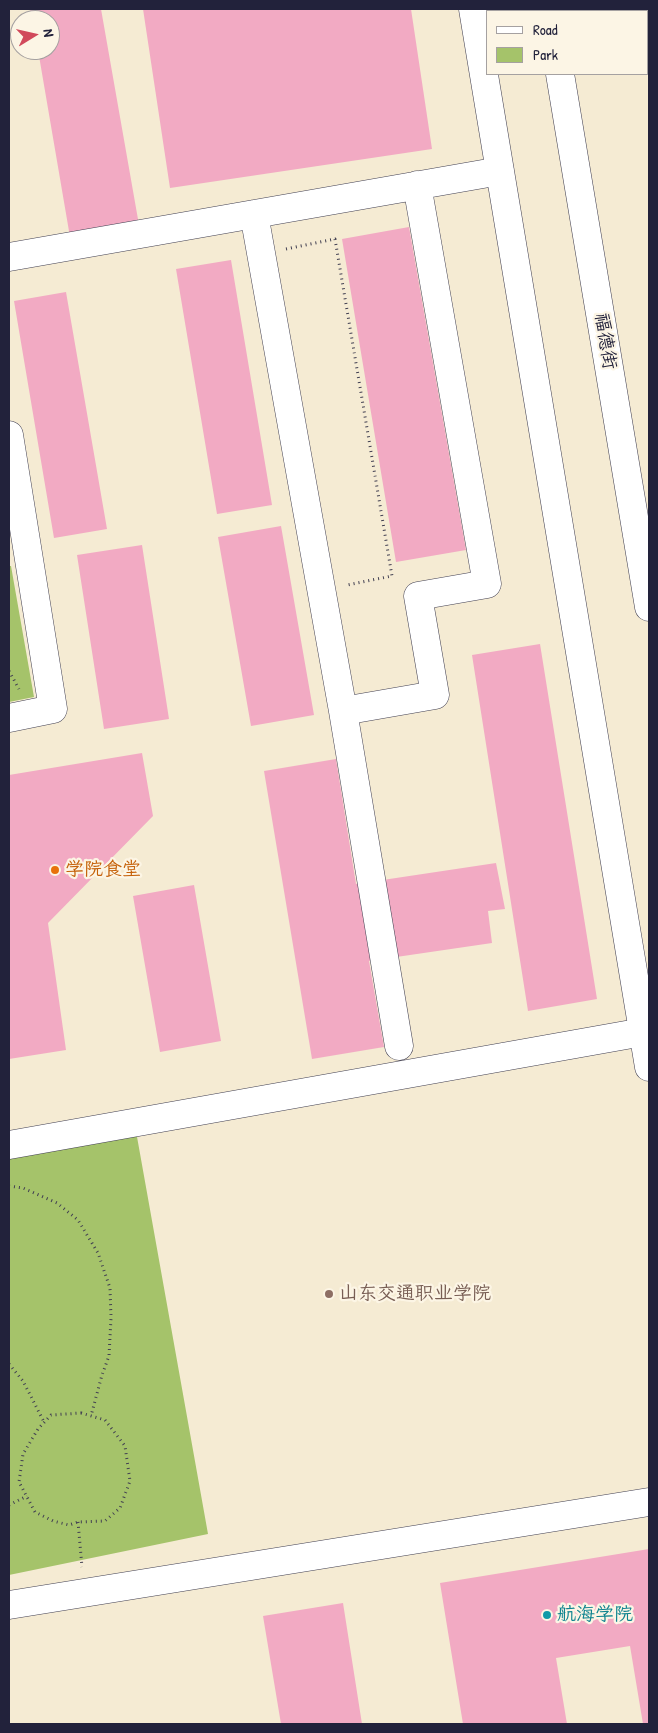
<!DOCTYPE html>
<html>
<head>
<meta charset="utf-8">
<style>
	body { margin:0 }
	#map { position:relative; width:658px; height:1733px; overflow:hidden; background:#f5ebd3; font-family:"Patrick Hand",sans-serif }
	canvas { display:block }
	.frame { position:absolute; inset:0; border:10px solid #22223b; pointer-events:none }
	.legend { position:absolute; left:486px; top:10px; width:162px; height:65px; box-sizing:border-box; background:#fcf5e5; border:1px solid #a5a1a1; margin:0; padding:6px 9px; list-style:none; font-size:15px; color:#22223b }
	.legend li { display:flex; align-items:center; gap:10px; height:25px }
	.legend b { width:25px; border:1px solid #a5a1a1 }
	.north { position:absolute; left:10px; top:10px; width:50px; height:50px; box-sizing:border-box; background:#fcf5e5; border:1px solid #a5a1a1; border-radius:50%; rotate:81deg; font-size:14px; font-weight:700; line-height:20px; text-align:center; color:#22223b }
	.north::after { content:''; display:block; margin:auto; width:18px; height:22px; background:#d1495b; clip-path:polygon(50% 0,100% 100%,50% 72%,0 100%) }
</style>
</head>
<body>
<div id="map">
<canvas width="658" height="1733"></canvas>
<div class="frame"></div>
<ul class="legend">
<li><b style="height:6px;background:#fff"></b>Road</li>
<li><b style="height:14px;background:#a5c36a"></b>Park</li>
</ul>
<div class="north">N</div>
</div>
<script>
const g = document.querySelector('canvas').getContext('2d');
g.lineJoin = 'round';
function fill(path, color) { g.fillStyle = color; g.fill(path, 'evenodd'); }
function trace(path, color, width, dash) { g.strokeStyle = color; g.lineWidth = width; g.lineCap = dash ? 'butt' : 'round'; g.setLineDash(dash || []); g.stroke(path); }
function write(font, color, halo, rows, align = 'center') {
  g.font = font + ' "Patrick Hand","LXGW WenKai TC",sans-serif'; g.lineWidth = 4.5; g.setLineDash([]); g.textBaseline = 'middle'; g.strokeStyle = halo; g.fillStyle = color; for (const [text, x, y, turn = 0] of rows) {
    g.save(); g.translate(x, y); g.rotate((+turn || 0) * Math.PI / 180); g.textAlign = isNaN(turn) ? turn : align; if (halo) g.strokeText(text, 0, 0); g.fillText(text, 0, 0); g.restore();
  }
}
const green = new Path2D(`
	M9 566H11L34 697 9 702Z
	M134 1120 208 1534 9 1575V1144Z`);
const building = new Path2D(`
	M30 9H101L139 225 70 237 38 50H50V20H32Z
	M143 9H411L432 149 170 188Z
	M409 227 466 550 396 562 342 239Z
	M231 260 272 505 217 514 176 269Z
	M66 292 107 529 54 538 14 301Z
	M281 526 314 715 251 726 218 537Z
	M142 545 169 719 104 729 77 555Z
	M540 644 597 999 528 1011 472 655Z
	M142 753 153 816 48 923 66 1050 9 1059V775Z
	M336 759 356 884 496 863 505 909 488 911 492 943 369 961 384 1047 312 1059 264 771Z
	M194 885 221 1041 160 1052 133 896Z
	M649 1549V1724H643L630 1646 556 1658 567 1724H463L440 1583Z
	M343 1603 362 1724H281L263 1616Z`);
const path = new Path2D(`
	M286 249 335 239 392 576 347 585
	M9 671 19 689
	M9 1186 23 1188 57 1203 78 1220 98 1253 110 1288 111 1318 109 1356 102 1375 91 1416
	M9 1364 23 1381 44 1422
	M81 1413 105 1420 125 1446 130 1481 120 1508 105 1521 78 1522 69 1525 53 1521 35 1512 19 1482 23 1454 38 1429 51 1415Z
	M9 1505 27 1496
	M78 1522 82 1567`);
const minor = new Path2D(`
	M473 9 649 1067
	M549 9 550 11
	M560 74 649 607
	M254 214 343 711 399 1046
	M9 257 500 171
	M9 435 53 709 9 718
	M343 711 435 695 418 596 487 584 417 185
	M9 1145 643 1032
	M9 1605 649 1502`);
const markers = [
	[55,870,5,"#e8710a"],
	[329,1294,5,"#8d6e63"],
	[547,1615,5,"#0f9aa8"]
];
const streetNames = [
	["福德街",605,341,81]
];
const foodNames = [
	["学院食堂",65,870]
];
const educationNames = [
	["山东交通职业学院",339,1294]
];
const cultureNames = [
	["航海学院",557,1615]
];
fill(green, '#a5c36a');
fill(building, '#f2aac3');
trace(minor, '#424052', 29);
trace(path, '#424052', 3, [1, 4]);
trace(minor, '#fff', 28);
for (const [x, y, r, color] of markers) { const dot = new Path2D(); dot.arc(x, y, r, 0, 2 * Math.PI); g.fillStyle = color; g.fill(dot); trace(dot, '#fcf5e5', 2); }
write('19px', '#22223b', '#fcf5e5', streetNames);
write('19px', '#c56008', '#fcf5e5', foodNames, 'left');
write('19px', '#785e54', '#fcf5e5', educationNames, 'left');
write('19px', '#0d838f', '#fcf5e5', cultureNames, 'left');
</script>
</body>
</html>
